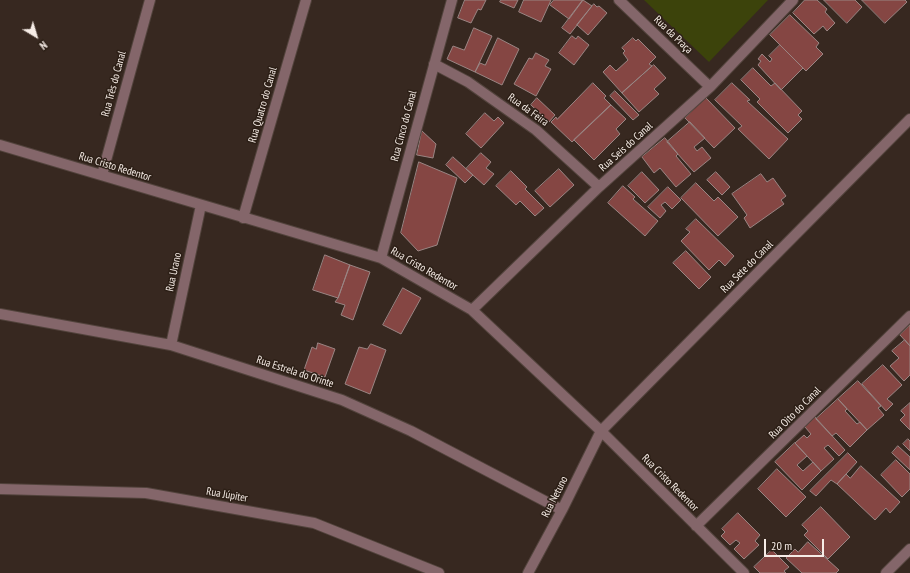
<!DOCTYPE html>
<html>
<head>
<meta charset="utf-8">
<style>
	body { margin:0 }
	#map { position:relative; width:910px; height:573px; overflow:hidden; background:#372820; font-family:"PT Sans Narrow",sans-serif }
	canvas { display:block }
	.north { position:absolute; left:16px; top:16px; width:40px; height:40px; -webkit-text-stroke:3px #2c1f16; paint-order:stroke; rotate:142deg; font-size:11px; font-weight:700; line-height:16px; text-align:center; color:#f6ece6 }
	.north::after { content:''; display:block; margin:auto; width:14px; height:18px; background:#f6ece6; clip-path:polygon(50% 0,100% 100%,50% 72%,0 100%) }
	.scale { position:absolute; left:764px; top:539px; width:60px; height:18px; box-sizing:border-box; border:2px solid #f6ece6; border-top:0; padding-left:5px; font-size:12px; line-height:14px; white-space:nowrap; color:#f6ece6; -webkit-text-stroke:3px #2c1f16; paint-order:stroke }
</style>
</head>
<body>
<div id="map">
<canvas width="910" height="573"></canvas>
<div class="north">N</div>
<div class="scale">20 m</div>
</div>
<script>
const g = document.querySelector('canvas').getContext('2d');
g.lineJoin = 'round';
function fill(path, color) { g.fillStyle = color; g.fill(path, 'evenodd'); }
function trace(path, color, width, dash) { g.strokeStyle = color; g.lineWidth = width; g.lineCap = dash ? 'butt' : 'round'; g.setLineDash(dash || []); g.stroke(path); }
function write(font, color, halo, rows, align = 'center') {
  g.font = font + ' "PT Sans Narrow",sans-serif'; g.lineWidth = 3; g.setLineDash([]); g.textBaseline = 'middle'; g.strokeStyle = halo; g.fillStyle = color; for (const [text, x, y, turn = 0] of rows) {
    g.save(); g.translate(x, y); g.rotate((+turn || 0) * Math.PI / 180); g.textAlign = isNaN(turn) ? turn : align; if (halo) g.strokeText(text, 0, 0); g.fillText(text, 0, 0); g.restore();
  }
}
const green = new Path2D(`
	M644 0H768L709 62Z`);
const building = new Path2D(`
	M465 0H486L481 10 478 9 471 23 458 18Z
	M501 0H518L514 8 500 2Z
	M524 0H551L541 22 519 12Z
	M554 0H583L569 19 550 5Z
	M583 0 592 6 570 34 562 28Z
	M805 0H817L827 9 825 12 835 23 827 31 823 26 814 34 793 13Z
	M824 0H855L862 7 847 23Z
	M862 0H905L907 2 885 23Z
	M594 4 597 7 599 6 607 13 588 35 577 25Z
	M790 15 819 43 816 47 823 54 806 71 770 35Z
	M474 28 492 36 475 72 447 59 453 46 464 50Z
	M572 36 576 39 578 36 589 45 574 65 559 53Z
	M498 38 519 49 502 85 475 72 480 63 485 65Z
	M633 38 636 41 638 39 656 57 649 64 652 66 622 93 603 72 610 65 616 71 628 60 623 53 625 51 622 48Z
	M780 45 803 68 781 90 758 65 761 61 758 59 762 54 770 62 772 59 769 56Z
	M536 53 549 60 545 66 551 69 536 96 514 84 529 58 532 59Z
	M654 65 666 78 654 89 659 94 639 112 622 93Z
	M753 68 771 86 775 83 802 111 798 115 802 119 788 133 757 102 760 99 741 80Z
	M593 83 606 96 604 98 611 105 572 142 551 122 556 117 557 119Z
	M732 83 750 100 747 101 788 139 769 159 738 129 742 126 715 100Z
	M615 91 639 115 633 120 610 96Z
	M537 98 555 115 549 122 531 105Z
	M706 98 735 128 714 148 685 118Z
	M611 105 626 119 616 129 620 134 594 160 574 140Z
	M485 113 494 121 498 117 504 123 481 148 466 134Z
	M690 122 705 138 694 147 697 151 702 147 711 158 694 172 667 142Z
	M422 131 436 144 433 158 417 155Z
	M665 138 678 154 676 156 691 174 676 187 660 168 654 173 642 157Z
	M481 153 491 162 486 168 494 174 484 185 466 169Z
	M453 157 473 175 465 183 446 165Z
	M419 162 457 178 437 245 418 251 401 233Z
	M559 169 574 185 550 207 535 191Z
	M511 171 527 187 525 189 544 208 535 216 520 201 516 205 496 186Z
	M642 172 659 190 645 203 628 186Z
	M716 172 730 187 722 195 707 180Z
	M761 174 767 182 773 178 786 196 781 200 784 204 750 228 744 218 747 215 732 194Z
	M696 183 714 201 718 197 738 217 718 236 681 198Z
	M623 186 635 197 633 199 658 221 645 236 608 203Z
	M668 187 681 200 672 209 665 202 661 205 666 211 660 218 648 207Z
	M696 219 734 256 725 266 719 260 709 270 681 241 690 232 686 229Z
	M686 251 711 277 699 289 673 263Z
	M325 255 350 265 338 298 313 290Z
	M350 265 370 272 353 320 341 315 345 305 335 302 338 298Z
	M403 288 421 298 401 334 383 325Z
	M910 325V346L900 335Z
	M905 340 910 346V375L904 381 890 366 899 358 892 351Z
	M318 343 335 349 325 377 304 370 312 347 316 349Z
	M371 344 386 350 370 394 345 384 359 347 367 349Z
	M883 365 902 385 887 399 893 404 886 411 862 384Z
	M858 381 881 406 878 408 884 415 867 430 838 399Z
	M838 399 847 409 845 411 857 424 860 422 867 430 850 447 836 433 832 436 816 419Z
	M910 403V430L900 420 905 415 901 411Z
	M815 417 845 450 839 456 828 445 824 448 834 459 821 471 795 443 804 435 807 438 811 434 805 427Z
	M908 439 910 441V451L903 444Z
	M795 443 807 456 797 465 803 471 813 462 821 471 802 490 775 462Z
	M898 446 910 457V470L892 453Z
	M848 453 857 462 837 484 831 480 816 496 810 491Z
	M896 460 910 474V489L902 497 881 475Z
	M861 466 900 502 890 513 886 508 875 520 837 484 846 474 850 478Z
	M777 469 806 497 786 517 758 489Z
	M821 507 850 537 828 559 804 535 808 531 802 525Z
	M738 513 760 535 755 541 759 545 744 559 734 549 740 543 736 540 730 545 721 536 725 532 722 529Z
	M808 542 839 570 836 573H802L786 558 795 549 798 552Z
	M772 550 789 567 784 571 786 573H760L754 567Z`);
const minor = new Path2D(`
	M619 0 710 87
	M434 64 468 82 536 130 599 187
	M0 145 381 258 472 310 601 431 744 573
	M102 175 150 0
	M243 218 306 0
	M381 258 452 0
	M472 310 599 187 710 87 793 0
	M0 314 171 345 342 400 411 431 562 510
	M171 345 201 205
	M0 489 146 493 314 523 439 573
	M696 526 910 316
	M528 573 562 510 601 431 910 119
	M886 573 910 549`);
const streetNames = [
	["Rua da Praça",673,35,44],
	["Rua Três do Canal",114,84,-75],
	["Rua Quatro do Canal",263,105,-74],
	["Rua da Feira",528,110,36],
	["Rua Cinco do Canal",404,126,-75],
	["Rua Seis do Canal",626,147,-42],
	["Rua Cristo Redentor",115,167,17],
	["Rua Sete do Canal",747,267,-45],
	["Rua Cristo Redentor",424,269,30],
	["Rua Urano",174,272,-78],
	["Rua Estrela do Orinte",295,372,18],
	["Rua Oito do Canal",795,413,-45],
	["Rua Cristo Redentor",670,483,45],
	["Rua Júpiter",227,495,10],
	["Rua Netuno",555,497,-63]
];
fill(green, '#3c430b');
fill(building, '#854643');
trace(building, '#9a8583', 1);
trace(minor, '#52433c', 12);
trace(minor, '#84666a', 10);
write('11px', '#f6ece6', '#2c1f16', streetNames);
</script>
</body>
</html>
